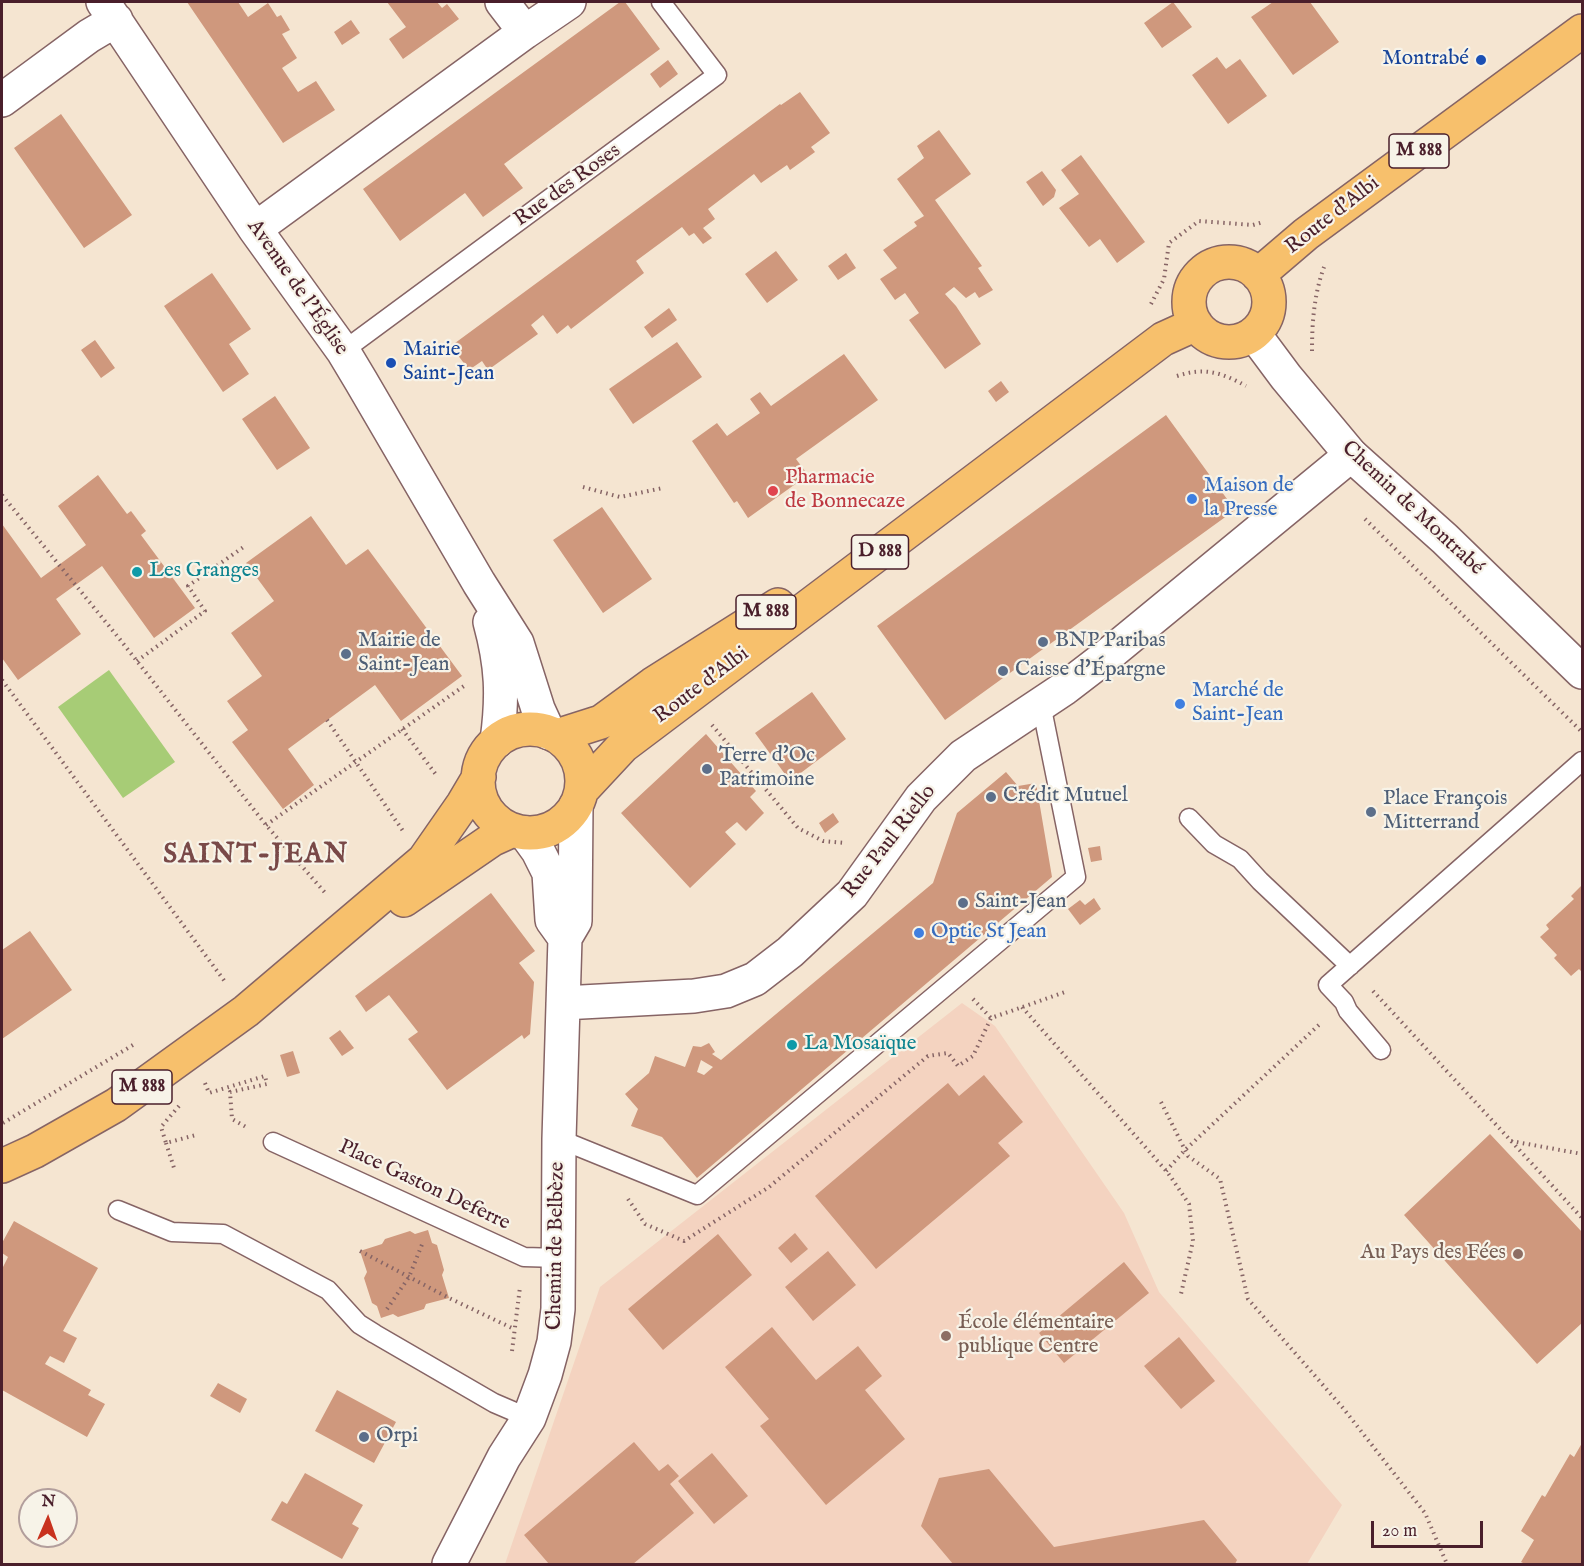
<!DOCTYPE html>
<html>
<head>
<meta charset="utf-8">
<style>
	body { margin:0 }
	#map { position:relative; width:1584px; height:1566px; overflow:hidden; background:#f5e5d1; font-family:"IM FELL English",serif }
	canvas { display:block }
	.frame { position:absolute; inset:0; border:3px solid #4a1f2b; pointer-events:none }
	.north { position:absolute; left:18px; top:1488px; width:60px; height:60px; box-sizing:border-box; background:#f7f3e8; border:2px solid #b29e9c; border-radius:50%; rotate:2deg; font-size:16px; font-weight:700; line-height:24px; text-align:center; color:#4a1f2b }
	.north::after { content:''; display:block; margin:auto; width:21px; height:27px; background:#c8321e; clip-path:polygon(50% 0,100% 100%,50% 72%,0 100%) }
	.scale { position:absolute; left:1371px; top:1521px; width:112px; height:27px; box-sizing:border-box; border:3px solid #4a1f2b; border-top:0; padding-left:8px; font-size:18px; line-height:21px; white-space:nowrap; color:#4a1f2b; -webkit-text-stroke:4px #f7f3e8; paint-order:stroke }
</style>
</head>
<body>
<div id="map">
<canvas width="1584" height="1566"></canvas>
<div class="frame"></div>
<div class="north">N</div>
<div class="scale">20 m</div>
</div>
<script>
const g = document.querySelector('canvas').getContext('2d');
g.lineJoin = 'round';
function fill(path, color) { g.fillStyle = color; g.fill(path, 'evenodd'); }
function trace(path, color, width, dash) { g.strokeStyle = color; g.lineWidth = width; g.lineCap = dash ? 'butt' : 'round'; g.setLineDash(dash || []); g.stroke(path); }
function write(font, color, halo, rows, align = 'center') {
  g.font = font + ' "IM FELL English",serif'; g.lineWidth = 4.5; g.setLineDash([]); g.textBaseline = 'middle'; g.strokeStyle = halo; g.fillStyle = color; for (const [text, x, y, turn = 0] of rows) {
    g.save(); g.translate(x, y); g.rotate((+turn || 0) * Math.PI / 180); g.textAlign = isNaN(turn) ? turn : align; if (halo) g.strokeText(text, 0, 0); g.fillText(text, 0, 0); g.restore();
  }
}
const built = new Path2D(`
	M962 1003 995 1026 1124 1213 1159 1292 1342 1505 1307 1564H505L600 1287Z`);
const green = new Path2D(`
	M109 670 175 762 123 798 58 707Z`);
const building = new Path2D(`
	M187 2H238L248 17 268 3 277 17 281 15 290 30 282 34 297 58 282 68 298 92 316 81 335 110 283 143Z
	M387 2H437L442 8 447 4 459 19 403 59 389 39 406 27Z
	M620 2H625L660 49 504 164 523 188 505 201 483 217 465 193 400 241 363 189Z
	M1173 2 1192 27 1162 48 1144 23Z
	M1273 2H1310L1339 42 1293 75 1251 17Z
	M351 20 360 33 342 45 334 32Z
	M1217 57 1226 69 1240 59 1267 96 1228 124 1192 75Z
	M668 60 678 74 660 88 650 74Z
	M800 92 830 133 811 147 815 152 790 170 787 165 761 183 754 174 708 209 715 219 703 228 712 238 703 244 694 233 689 236 682 227 636 261 644 273 571 329 568 325 557 334 543 315 531 325 538 334 488 370 482 361 469 370 451 346 780 104 781 105Z
	M61 114 132 215 84 248 14 148Z
	M939 130 971 174 935 200 982 266 978 268 993 290 979 298 975 292 966 298 954 287 945 294 956 306 981 344 945 369 909 320 919 313 905 293 895 300 880 279 897 268 883 250 917 226 914 222 924 216 897 179 924 158 917 146Z
	M1081 155 1145 242 1117 263 1100 239 1089 247 1059 208 1079 194 1061 170Z
	M1042 171 1056 190 1054 197 1043 206 1026 182Z
	M776 251 798 280 767 303 745 274Z
	M846 253 856 268 838 280 828 266Z
	M212 273 251 329 229 344 249 374 223 392 164 306Z
	M669 308 677 320 652 338 644 327Z
	M95 340 115 368 101 378 81 350Z
	M677 342 702 377 633 424 609 389Z
	M844 354 878 400 796 459 808 475 748 518 737 501 734 503 692 441 717 423 727 436 760 413 750 399 760 392 771 406Z
	M1001 381 1009 392 996 402 988 391Z
	M275 396 310 448 277 470 242 419Z
	M1166 415 1235 510 945 720 877 626Z
	M98 475 127 514 131 511 146 531 141 535 195 608 154 638 102 566 56 599 81 634 18 680 2 658V524L41 578 86 545 58 506Z
	M602 507 652 579 603 613 553 540Z
	M311 516 346 565 368 549 462 676 401 721 375 685 288 749 314 785 283 809 232 742 248 730 227 701 262 676 231 633 274 601 246 563Z
	M812 692 846 739 790 781 755 733Z
	M706 734 756 791 750 797 764 813 746 831 737 822 725 832 736 844 690 888 621 813Z
	M1006 772 1018 786 1036 783 1052 877 697 1178 662 1137 631 1126 638 1109 625 1094 649 1073 655 1056 685 1067 693 1046 701 1047 709 1043 715 1052 712 1054 721 1060 933 883 957 813ZM701 1060 713 1067 704 1075 697 1072Z
	M833 813 839 822 825 833 819 823Z
	M1100 846 1102 860 1091 862 1088 848Z
	M1582 885V972L1579 969 1571 976 1554 958 1557 955 1540 937 1549 929 1546 925 1574 899 1571 896Z
	M491 893 535 951 519 963 534 982 530 1034 524 1039 522 1035 447 1090 408 1039 418 1032 389 995 366 1012 355 996Z
	M1094 898 1101 909 1080 925 1068 909 1080 900 1085 905Z
	M30 931 72 990 2 1039V950Z
	M340 1030 354 1048 342 1056 329 1038Z
	M293 1051 300 1073 287 1077 280 1055Z
	M984 1075 1023 1122 998 1143 1010 1156 876 1269 815 1196 948 1083 959 1096Z
	M1490 1134 1582 1232V1323L1537 1364 1404 1215Z
	M14 1221 98 1268 63 1331 77 1338 64 1363 50 1356 45 1364 91 1390 88 1395 105 1404 87 1437 2 1390V1269L8 1257 2 1253V1243Z
	M428 1230 432 1243 437 1245 444 1270 442 1275 449 1298 426 1304 424 1309 398 1317 393 1314 381 1318 377 1306 372 1303 364 1278 367 1272 360 1251 382 1244 385 1239 410 1231 415 1234Z
	M795 1233 808 1249 791 1263 778 1248Z
	M718 1234 752 1275 663 1350 628 1309Z
	M828 1251 856 1285 813 1321 785 1287Z
	M1124 1262 1149 1293 1064 1363 1039 1333Z
	M772 1327 816 1380 858 1346 882 1376 865 1390 905 1439 826 1505 760 1426 769 1419 725 1367Z
	M1179 1337 1215 1381 1181 1409 1144 1366Z
	M218 1383 247 1399 240 1413 210 1396Z
	M337 1390 396 1422 374 1463 315 1431Z
	M634 1442 659 1471 668 1464 679 1476 670 1484 694 1513 633 1564H549L524 1535Z
	M1582 1443V1564H1525L1521 1562 1534 1540 1521 1531 1542 1495 1545 1497 1570 1454 1574 1457Z
	M712 1453 748 1496 714 1524 678 1481Z
	M989 1469 1054 1547 1204 1520 1237 1560 1235 1564H953L921 1526 939 1478Z
	M305 1473 363 1505 352 1524 359 1528 342 1559 271 1520 282 1501 287 1504Z`);
const path = new Path2D(`
	M1151 304 1164 279 1169 243 1199 221 1253 225 1263 222
	M1312 351C1312 322 1314 295 1324 267
	M1177 376C1204 367 1221 372 1246 386
	M583 487 620 497 663 488
	M2 495 118 637 266 825 327 895
	M1365 519 1582 732
	M137 661 205 611 188 586 245 546
	M2 680 226 983
	M327 720 403 831
	M712 725 798 828 823 841 845 843
	M402 729 437 776
	M266 825 464 686
	M1373 991 1582 1218
	M973 999 991 1018
	M1022 1007 1168 1173 1189 1204 1193 1241 1181 1294
	M205 1083 209 1093 265 1076 267 1084 230 1092 232 1119 248 1128
	M1161 1102 1188 1156 1220 1179 1248 1299 1343 1408 1425 1513 1447 1564
	M179 1106 161 1127 166 1143 196 1135
	M3 1123 133 1045
	M1511 1141 1582 1154
	M166 1143 175 1171
	M1166 1171 1185 1150 1322 1022
	M628 1199 645 1224 684 1241 769 1187 928 1056 948 1053 958 1066 973 1056 991 1018 1065 992
	M360 1251 449 1298 514 1329
	M387 1309 409 1277 423 1242
	M512 1351 520 1287`);
const service = new Path2D(`
	M343 351 717 75 661 2
	M1189 818 1214 844 1240 859 1260 881 1350 966
	M1381 1050 1348 1011 1344 1002 1328 985 1582 761
	M559 1139 697 1195 1076 877 1041 704
	M273 1142 524 1257 559 1258
	M118 1210 172 1232 223 1234 328 1290 359 1324 375 1334 494 1403 529 1418`);
const minor = new Path2D(`
	M103 2 255 229 343 351 361 381 479 583 517 643 538 709 549 733
	M502 2 525 32
	M2 100 89 36 116 20
	M255 229 525 32 569 2
	M490 622C502 666 503 696 497 741
	M525 833 538 851 549 873 552 920 565 938
	M563 1003 694 996 726 991 755 979 790 952 852 894 921 798 963 756 1065 688 1108 655 1351 455
	M449 1564 504 1457 529 1418 545 1375 554 1342 558 1309 559 1139 565 938 575 921 576 806`);
const tertiary = new Path2D(`
	M1254 334 1286 377 1351 455 1445 539 1582 672`);
const primary = new Path2D(`
	M1189 302a40 40 0 1 1 80 0a40 40 0 1 1-80 0Z
	M1258 275 1306 234 1582 31
	M478 781a52 52 0 1 1 104 0a52 52 0 1 1-104 0Z
	M557 736 601 722 653 684 778 605
	M582 790 623 746 1163 339 1196 324
	M404 900 493 839 513 830
	M2 1166 35 1151 116 1105 246 1011 424 860 463 804 479 777`);
const markers = [
	[1481,60,6,"#1a4fb4"],
	[391,363,6,"#1a4fb4"],
	[773,491,6,"#e0444e"],
	[1192,499,6,"#3f7fe0"],
	[137,572,6,"#0f9aa8"],
	[1043,642,6,"#5c6f8a"],
	[346,654,6,"#5c6f8a"],
	[1003,671,6,"#5c6f8a"],
	[1180,704,6,"#3f7fe0"],
	[707,769,6,"#5c6f8a"],
	[991,797,6,"#5c6f8a"],
	[1371,812,6,"#5c6f8a"],
	[963,903,6,"#5c6f8a"],
	[919,933,6,"#3f7fe0"],
	[792,1045,6,"#0f9aa8"],
	[1518,1254,6,"#8d6e63"],
	[946,1336,6,"#8d6e63"],
	[364,1437,6,"#5c6f8a"]
];
const shields = [
	[1419,151,60],
	[880,552,57],
	[766,612,60],
	[142,1087,60]
];
const shieldNames = [
	["M 888",1419,151],
	["D 888",880,552],
	["M 888",766,612],
	["M 888",142,1087]
];
const transitNames = [
	["Montrabé",1469,60],
	["Mairie",403,351,"left"],
	["Saint-Jean",403,375,"left"]
];
const streetNames = [
	["Rue des Roses",568,186,-36],
	["Route d'Albi",1333,216,-38],
	["Avenue de l'Église",297,288,55],
	["Chemin de Montrabé",1412,509,43],
	["Route d'Albi",702,686,-37],
	["Rue Paul Riello",890,842,-52],
	["Place Gaston Deferre",424,1186,25],
	["Chemin de Belbèze",557,1246,-89]
];
const healthNames = [
	["Pharmacie",785,479],
	["de Bonnecaze",785,503]
];
const shopNames = [
	["Maison de",1204,487],
	["la Presse",1204,511],
	["Marché de",1192,692],
	["Saint-Jean",1192,716],
	["Optic St Jean",931,933]
];
const cultureNames = [
	["Les Granges",149,572],
	["La Mosaïque",804,1045]
];
const serviceNames = [
	["Mairie de",358,642],
	["Saint-Jean",358,666],
	["BNP Paribas",1055,642],
	["Caisse d'Épargne",1015,671],
	["Terre d'Oc",719,757],
	["Patrimoine",719,781],
	["Crédit Mutuel",1003,797],
	["Place François",1383,800],
	["Mitterrand",1383,824],
	["Saint-Jean",975,903],
	["Orpi",376,1437]
];
const educationNames = [
	["Au Pays des Fées",1506,1254],
	["École élémentaire",958,1324,"left"],
	["publique Centre",958,1348,"left"]
];
const districtNames = [
	["SAINT-JEAN",256,856]
];
fill(built, '#f4d3c0');
fill(green, '#a7cc76');
fill(building, '#cf987d');
trace(service, '#866465', 21);
trace(minor, '#866465', 36);
trace(tertiary, '#866465', 36);
trace(primary, '#866465', 36);
trace(path, '#866465', 4, [1.5, 4.5]);
trace(service, '#fff', 18);
trace(minor, '#fff', 33);
trace(tertiary, '#fff', 33);
trace(primary, '#f7c06c', 33);
for (const [x, y, r, color] of markers) { const dot = new Path2D(); dot.arc(x, y, r, 0, 2 * Math.PI); g.fillStyle = color; g.fill(dot); trace(dot, '#f7f3e8', 2); }
for (const [x, y, w] of shields) { const box = new Path2D(); box.roundRect(x - w / 2, y - 17, w, 34, 4.5); g.fillStyle = '#f7f3e8'; g.fill(box); trace(box, '#4a1f2b', 1.5); }
write('bold 20px', '#4a1f2b', null, shieldNames);
write('21px', '#164399', '#f7f3e8', transitNames, 'right');
write('21px', '#4a1f2b', '#f7f3e8', streetNames);
write('21px', '#be3a42', '#f7f3e8', healthNames, 'left');
write('21px', '#366cbe', '#f7f3e8', shopNames, 'left');
write('21px', '#0d838f', '#f7f3e8', cultureNames, 'left');
write('21px', '#4e5e75', '#f7f3e8', serviceNames, 'left');
write('21px', '#785e54', '#f7f3e8', educationNames, 'right');
g.letterSpacing = '1.5px';
write('bold 27px', '#794948', '#f7f3e8', districtNames);
g.letterSpacing = '0px';
</script>
</body>
</html>
